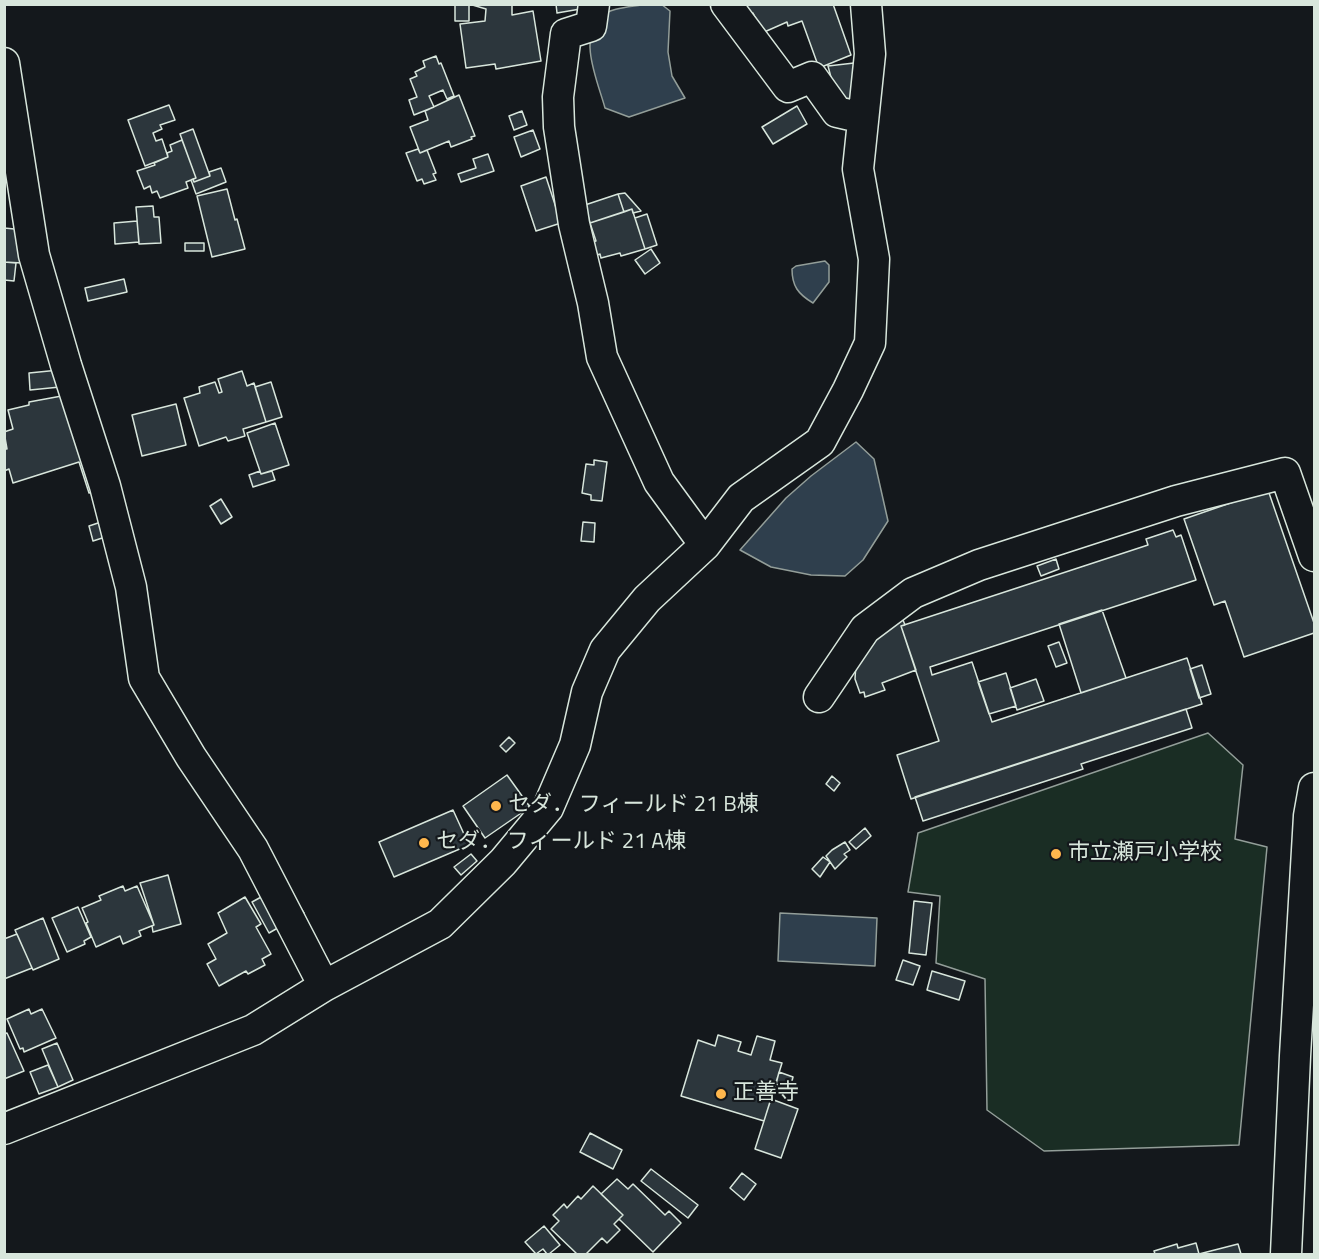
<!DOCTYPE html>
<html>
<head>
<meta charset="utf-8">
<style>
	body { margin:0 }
	#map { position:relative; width:1319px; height:1259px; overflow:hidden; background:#14181c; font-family:"Titillium Web",sans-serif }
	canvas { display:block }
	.frame { position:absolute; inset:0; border:6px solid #d8e6dc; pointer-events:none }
</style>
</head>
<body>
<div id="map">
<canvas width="1319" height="1259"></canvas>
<div class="frame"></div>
</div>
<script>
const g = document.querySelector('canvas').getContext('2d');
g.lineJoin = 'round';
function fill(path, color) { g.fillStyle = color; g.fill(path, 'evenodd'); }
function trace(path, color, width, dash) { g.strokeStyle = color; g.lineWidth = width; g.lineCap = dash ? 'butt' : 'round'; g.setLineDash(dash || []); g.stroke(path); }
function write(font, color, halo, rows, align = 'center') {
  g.font = font + ' "Titillium Web","Noto Sans JP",sans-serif'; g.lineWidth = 4.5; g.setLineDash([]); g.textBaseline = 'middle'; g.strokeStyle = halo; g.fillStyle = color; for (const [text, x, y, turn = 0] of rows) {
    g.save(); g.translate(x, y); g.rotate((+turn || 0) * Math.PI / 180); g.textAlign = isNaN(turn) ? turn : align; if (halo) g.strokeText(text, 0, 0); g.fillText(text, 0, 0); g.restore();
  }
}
const green = new Path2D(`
	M1208 733 1243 765 1235 839 1267 847 1239 1145 1044 1151 987 1110 985 979 936 963 940 896 908 892 918 833Z`);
const water = new Path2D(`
	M641 5 661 4 670 11 668 52 672 76 685 98 629 117 605 108C598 82 578 39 600 17 610 8 629 7 641 5Z
	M825 261 829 265V282L813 303C798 294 792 286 792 269L796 266Z
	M856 442 874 459 888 521 863 560 845 576 811 575 771 567 740 550 786 498 811 476Z
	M780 913 877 918 875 966 778 961Z`);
const building = new Path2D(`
	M455 4H469V21H455Z
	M469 4H512V15L533 11 541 61 496 69 495 64 466 68 460 24 485 21 486 9Z
	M556 4H586V8L557 13Z
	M744 4H833L851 55 819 68 802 21 788 26 787 22 762 33 753 13 748 15Z
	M436 56 439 64 441 63 454 96 447 99 443 90 429 96 434 107 414 115 409 100 417 97 410 79 417 76 415 72 425 67 423 61Z
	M854 63 859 104 847 105 833 85 828 66Z
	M459 95 475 136 471 137 472 139 451 147 449 141 420 153 410 127 428 120 425 111Z
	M169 105 175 120 160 125 162 129 153 133 156 141 162 139 168 157 145 166 128 120Z
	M797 106 807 124 773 144 762 127Z
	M522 111 527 125 514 130 509 116Z
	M193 129 210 176 194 182 193 179 196 178 180 134Z
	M533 130 540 149 521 157 514 137Z
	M182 140 196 178 186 182 188 188 160 198 157 191 152 193 150 186 144 189 137 171 155 165 154 163 168 157 167 153 172 151 170 145Z
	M418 149 420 153 427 150 436 173 433 174 436 180 424 184 422 179 417 181 406 153Z
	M488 154 494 171 461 182 458 174 476 168 473 159Z
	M221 168 226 182 196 194 191 180 193 179 194 182 210 176 209 172Z
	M546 177 561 223 536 231 521 186Z
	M227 189 235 220 237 219 245 249 212 257 197 196Z
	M625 193 641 211 633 213 632 209 624 212 618 194Z
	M618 194 624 212 590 223 585 205Z
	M153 206 154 217H159L161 243 139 244 136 207Z
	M632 209 645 249 621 256 620 253 601 258 600 254 594 256 590 243 596 241 590 223Z
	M647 214 657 245 645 249 635 218Z
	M137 221 139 242 115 244 114 223Z
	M4 228 25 230 22 263 4 262Z
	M185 243H204V251H185Z
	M651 249 660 263 645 274 635 260Z
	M4 262 16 263 14 281 4 280Z
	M124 279 127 292 88 301 85 288Z
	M59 370 60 387 30 390 29 373Z
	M242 371 247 386 254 383 266 422 243 429 245 436 228 441 226 437 199 446 184 398 200 393 199 387 215 382 219 393 222 392 218 379Z
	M271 382 282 417 266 422 255 387Z
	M67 395 130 529 93 541 89 526 113 518 109 487 89 493 79 462 13 483 9 469 4 471V449H7L4 432 13 429 8 410 29 405V402Z
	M176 404 186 445 142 456 132 415Z
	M275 423 289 465 261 474 247 433Z
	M594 460 607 462 602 501 591 500V495L582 493 586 464 594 465Z
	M260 471 261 474 272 471 275 480 253 487 249 475Z
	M1268 490 1314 623V633L1244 657 1225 601 1214 605 1184 519Z
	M221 499 232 517 221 524 210 506Z
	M583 522 595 523 594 542 581 541Z
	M1173 530 1176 537 1181 535 1196 580 930 667 932 675 972 662 992 722 1187 658 1202 704 911 799 897 755 939 741 901 626 1148 545 1146 539Z
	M1056 559 1059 569 1041 576 1037 566Z
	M1102 610 1126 678 1081 693 1059 624Z
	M903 620 905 625 901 626 916 670 882 683 885 690 865 697 864 692 860 693 855 679 857 648 894 623Z
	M1059 642 1067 663 1056 667 1048 646Z
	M1202 665 1211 694 1199 698 1190 669Z
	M1006 673 1016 706 989 714 978 682Z
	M1036 679 1044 701 1017 710 1010 688Z
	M1186 709 1192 728 1081 764 1083 769 923 821 915 797Z
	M509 737 515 743 506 752 500 746Z
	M507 775 530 807 485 838 463 806Z
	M832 776 840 783 834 791 826 784Z
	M453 810 469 845 394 877 379 842Z
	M865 828 871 836 856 849 849 842Z
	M845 842 850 850 844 854 847 857 835 869 826 856 832 850Z
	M471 854 477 861 461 875 454 867Z
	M823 857 830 862 820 877 812 869Z
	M168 875 181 924 153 932 152 926 154 925 140 883Z
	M285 884 304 913 269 933 252 902Z
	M123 886 125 891 137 886 154 925 139 931 141 936 123 944 120 936 96 947 86 923 88 922 82 908 101 900 99 896Z
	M245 897 261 924 256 927 271 954 262 959 265 965 248 974 246 971 219 986 207 964 216 959 208 944 227 933 218 913Z
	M914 901 932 903 926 955 909 953Z
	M78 907 91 937 84 941 85 944 67 952 52 918Z
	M43 918 59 959 33 970 15 930Z
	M17 934 32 968 4 979V939Z
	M903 960 920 966 913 985 896 980Z
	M932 971 965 981 959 1000 927 990Z
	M29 1009 31 1014 42 1009 56 1038 24 1052 23 1048 20 1049 7 1019Z
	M7 1033 24 1071 4 1079V1034Z
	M718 1035 741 1042 738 1051 751 1055 757 1036 775 1041 770 1060 782 1063 764 1121 681 1096 698 1040 715 1046Z
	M57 1043 73 1080 58 1087 42 1049Z
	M48 1065 58 1087 39 1094 30 1072Z
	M779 1072 793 1077 790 1089 776 1084Z
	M771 1099 798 1109 781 1158 755 1149Z
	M590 1133 622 1150 613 1169 580 1152Z
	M651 1169 698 1205 688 1218 641 1181Z
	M742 1173 756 1184 744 1200 730 1188Z
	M617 1179 628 1189 633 1184 665 1215 669 1211 681 1223 653 1252 619 1219 623 1215 601 1194Z
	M593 1186 623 1215 614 1224 620 1230 607 1243 602 1238 586 1254H577L551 1229 559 1221 553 1215 564 1204 567 1208 578 1196 581 1199Z
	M544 1226 560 1245 549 1254H547L543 1249 536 1254 525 1242Z
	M1196 1243 1199 1254H1154H1155L1154 1251 1177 1244 1178 1248Z
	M1238 1244 1241 1254H1199Z`);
const minor = new Path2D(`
	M594 4 591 26 566 34 558 97 559 127 574 224 593 303 602 357 659 482 705 545
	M726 4 788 87 812 77 837 112 863 118
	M4 63 34 255 66 365 105 486 131 587 144 678 191 757 253 849 324 986
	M819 697 865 629 913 593 979 565 1176 501 1285 473 1314 556
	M4 1129 253 1030 324 986 440 924 503 862 548 808 575 745 587 692 605 650 647 599 705 545 741 498 820 442 848 390 870 343 874 259 858 169 870 54 866 4
	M1286 1254 1295 1056 1309 816 1314 788`);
const markers = [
	[496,806,6,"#ffb74d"],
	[424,843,6,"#ffb74d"],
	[1056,854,6,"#ffb74d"],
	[721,1094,6,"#ffb74d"]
];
const poiNames = [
	["セダ． フィールド 21 B棟",508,806],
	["セダ． フィールド 21 A棟",436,843],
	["市立瀬戸小学校",1068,854],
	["正善寺",733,1094]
];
fill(green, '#1a2d24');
trace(green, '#939e99', 1.5);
fill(water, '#2f3f4d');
trace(water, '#939e99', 1.5);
fill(building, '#2c363c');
trace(building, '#d8e6dc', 1.5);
trace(minor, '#d8e6dc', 33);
trace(minor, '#14181c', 30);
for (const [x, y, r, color] of markers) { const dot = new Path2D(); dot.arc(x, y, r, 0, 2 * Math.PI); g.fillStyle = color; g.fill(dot); trace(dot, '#14181c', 2); }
write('22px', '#d8e6dc', '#14181c', poiNames, 'left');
</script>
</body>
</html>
